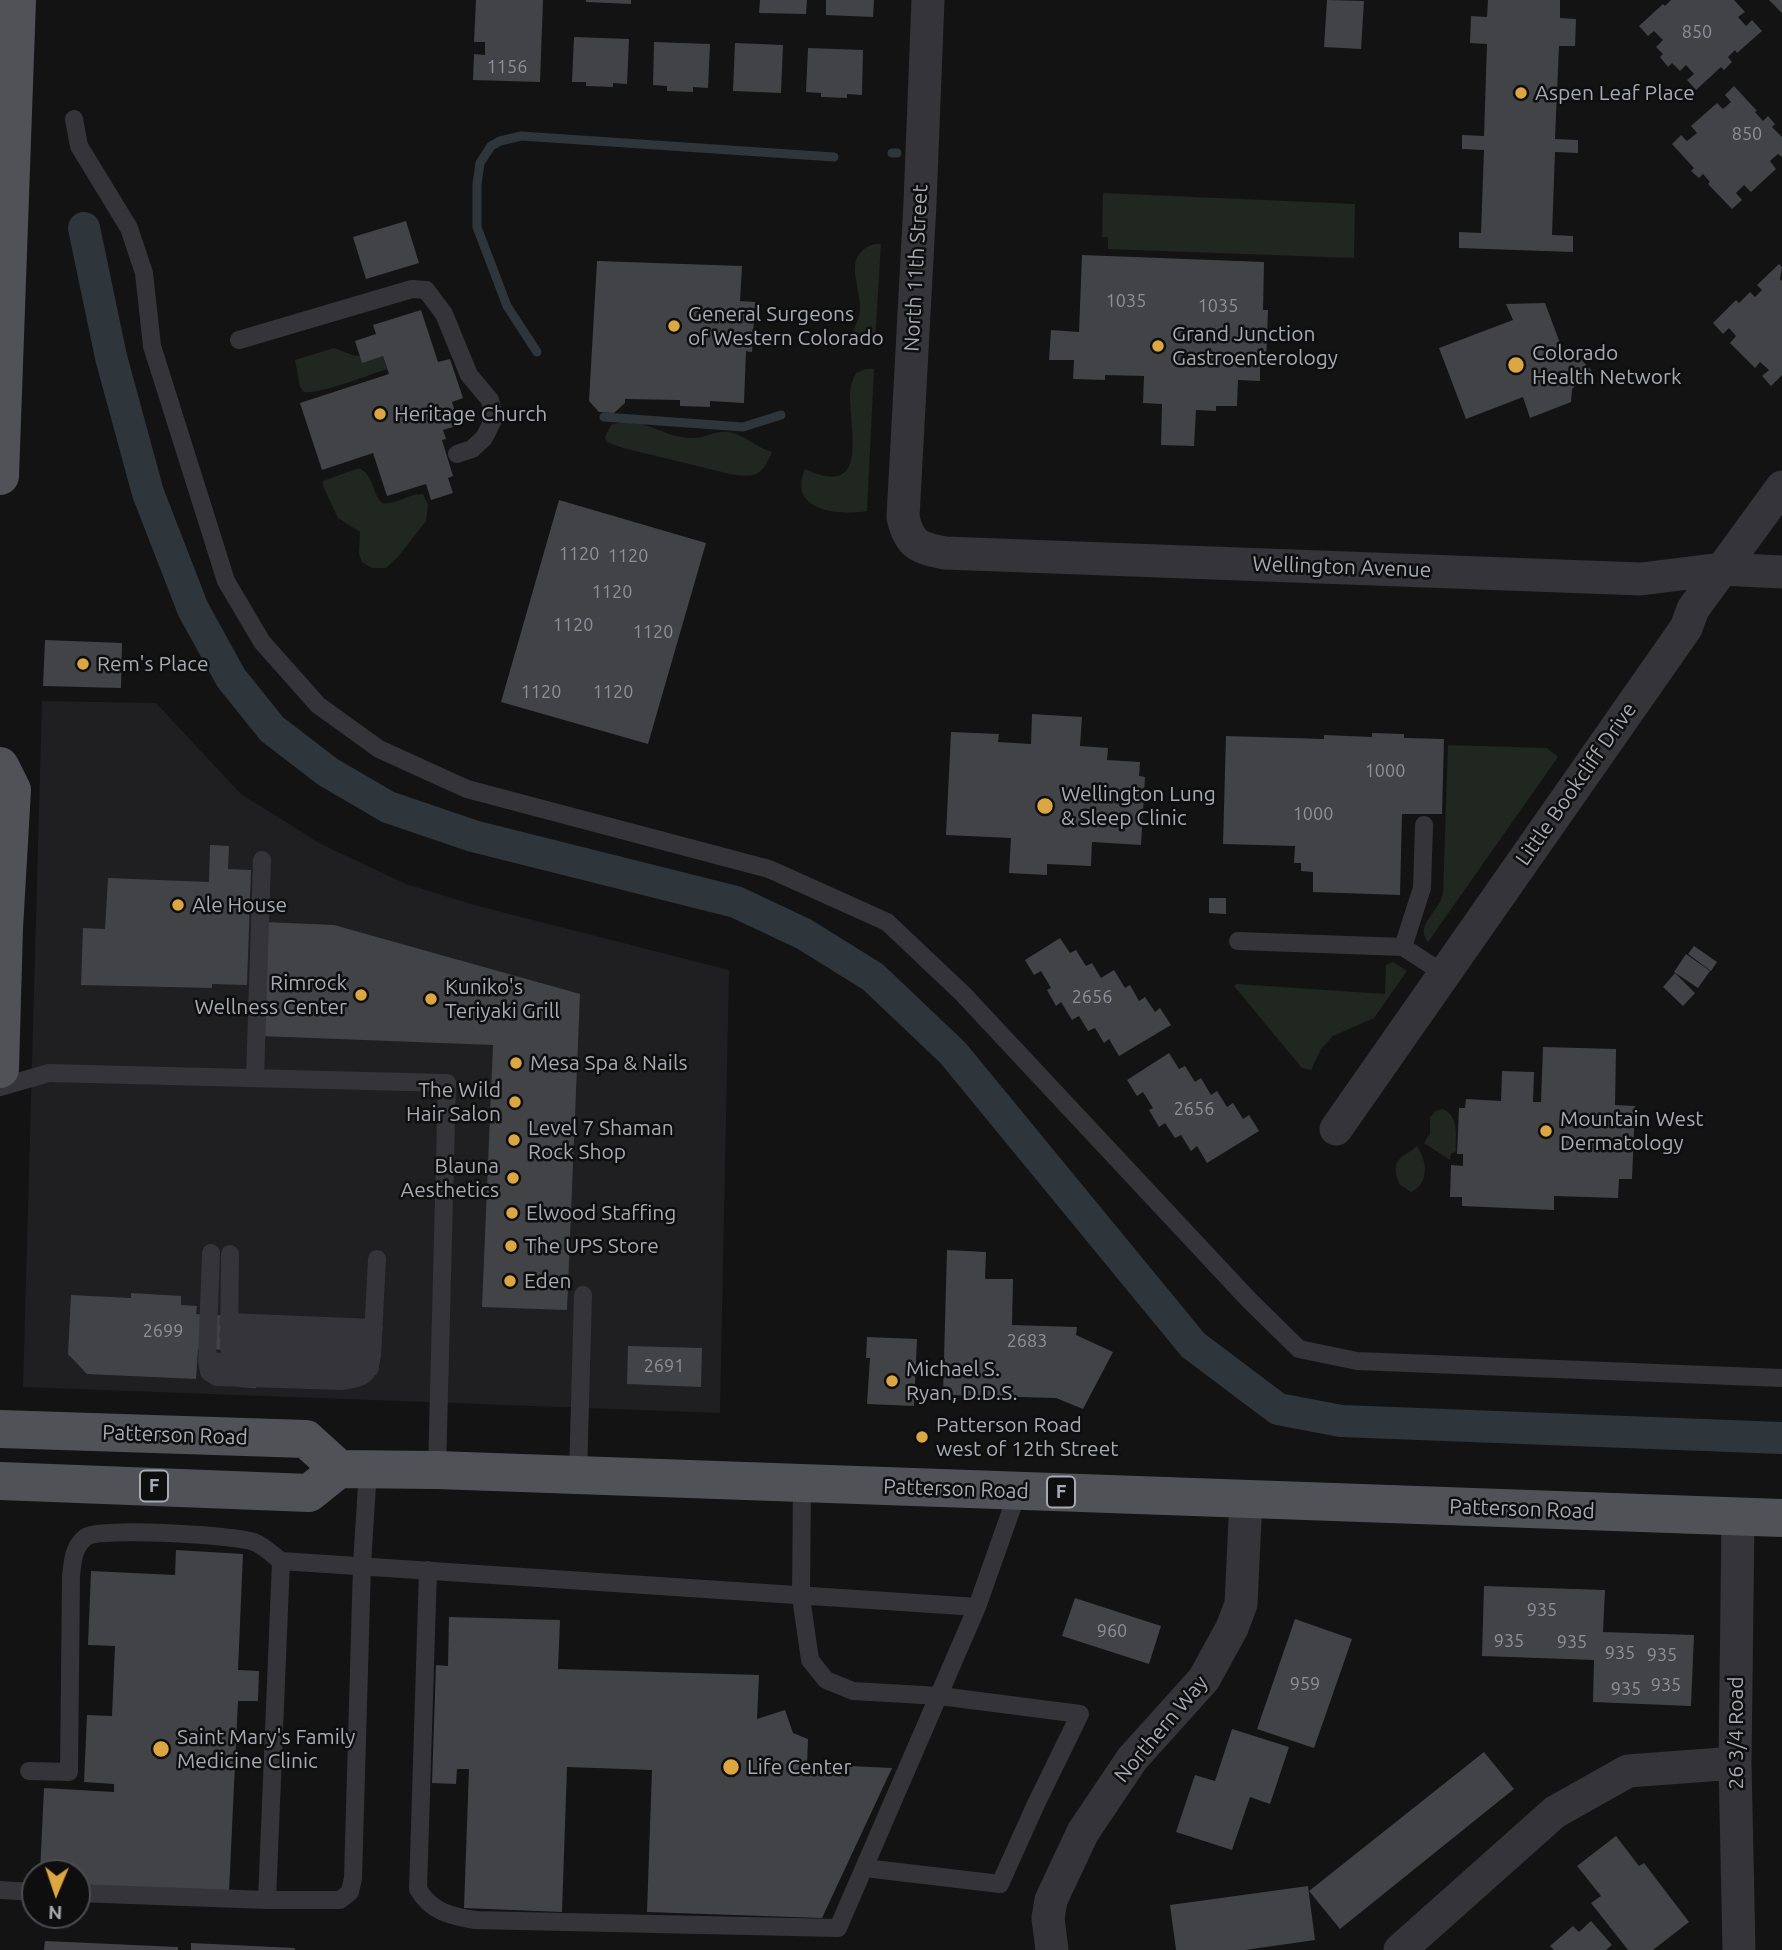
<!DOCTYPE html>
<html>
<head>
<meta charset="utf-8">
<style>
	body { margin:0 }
	#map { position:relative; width:1782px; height:1950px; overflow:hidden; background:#131314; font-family:Ubuntu,sans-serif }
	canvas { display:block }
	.north { position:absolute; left:21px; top:1859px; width:70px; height:70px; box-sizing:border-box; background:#0e0e0f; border:2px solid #4b4c51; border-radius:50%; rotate:182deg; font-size:19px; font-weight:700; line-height:28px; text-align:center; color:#a6aab3 }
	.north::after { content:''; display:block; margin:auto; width:24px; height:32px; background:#dca643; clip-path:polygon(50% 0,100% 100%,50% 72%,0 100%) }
</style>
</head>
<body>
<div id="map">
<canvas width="1782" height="1950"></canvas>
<div class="north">N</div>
</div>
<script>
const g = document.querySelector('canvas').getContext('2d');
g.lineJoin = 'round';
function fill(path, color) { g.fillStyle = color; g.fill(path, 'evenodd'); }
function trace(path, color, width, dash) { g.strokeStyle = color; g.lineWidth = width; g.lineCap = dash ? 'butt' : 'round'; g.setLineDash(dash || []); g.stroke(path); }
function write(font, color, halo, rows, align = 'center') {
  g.font = font + ' Ubuntu,sans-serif'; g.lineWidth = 5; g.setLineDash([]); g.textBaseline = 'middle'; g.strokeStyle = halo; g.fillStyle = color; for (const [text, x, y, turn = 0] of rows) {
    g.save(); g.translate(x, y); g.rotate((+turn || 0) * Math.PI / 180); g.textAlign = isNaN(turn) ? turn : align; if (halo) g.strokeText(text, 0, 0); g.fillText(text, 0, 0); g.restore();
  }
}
const built = new Path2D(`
	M42 701 156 703 241 794 321 844 406 884 478 906 729 970 720 1413 23 1387Z`);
const green = new Path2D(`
	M1103 193 1355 204 1354 258 1108 249V237H1102Z
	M875 244H881L875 341 849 340C853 330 860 319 860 308 861 286 841 254 875 244Z
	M334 348 355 356H383L387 369C368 375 322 394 304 392L300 387 295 360Z
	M866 369H874L867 511C837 516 787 510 805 469 871 500 849 429 850 394 850 386 853 380 856 373Z
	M622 422C650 421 665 437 690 438 706 439 718 428 733 433 747 437 758 448 772 452 762 476 755 478 730 474L623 448 607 442 605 437 611 425Z
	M359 468C374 475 371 492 382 503 397 505 408 493 423 494L428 505 426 521 398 557 386 568H372L362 562 359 554 360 532 338 518 323 486V481Z
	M1448 745 1547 748 1558 757 1428 942C1414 925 1439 912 1443 894Z
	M1393 962 1407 971 1374 1018 1333 1036 1321 1049 1311 1070 1302 1068 1234 986 1236 984 1385 994 1386 965Z
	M1443 1109C1460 1117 1455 1136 1456 1151L1451 1154 1450 1160 1424 1143 1430 1134V1117L1436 1111Z
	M1417 1146C1427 1161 1430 1183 1411 1192L1399 1184C1390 1157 1401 1160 1417 1146Z`);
const stream = new Path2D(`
	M892 153H897
	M537 352 507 306 477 227V184L480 163 491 146 500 141 521 136 834 157
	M604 417 743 427 781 415`);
const canal = new Path2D(`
	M84 228 111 357 148 493 193 609 231 678 272 729 328 772 388 807 473 836 736 902 804 934 873 977 953 1053 1193 1345 1278 1409 1341 1421 1782 1438`);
const building = new Path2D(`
	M476 0H543L540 82 473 80 474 54 485 55V42H474Z
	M586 0H631V4L586 2Z
	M760 0H807L806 14 759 13Z
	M826 0H874L873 17 826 15Z
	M1327 0 1364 1 1361 49 1324 47Z
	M1488 0H1560V18L1576 19 1575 46H1559L1555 139 1578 140V153L1555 152 1552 235 1573 236V252L1459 248V232L1481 233 1484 150 1462 149V135L1484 136 1487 44 1470 43 1471 16 1487 17Z
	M1671 0H1734L1745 12 1738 17 1746 26 1752 20 1762 31 1737 53 1735 50 1728 57 1732 62 1724 70 1721 67 1696 90 1687 80 1694 74 1686 65 1680 71 1672 63 1668 67 1660 57 1663 54 1656 47 1663 40 1654 31 1648 36 1639 26 1663 4 1665 6Z
	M1769 0H1782V13Z
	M574 37 629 39 627 84 613 83V87L586 86V82H572Z
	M654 42 710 44 708 88 693 87V92L667 91V86L653 85Z
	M735 43 783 45 781 93 733 91Z
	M808 48 863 50 862 95 847 94V98L821 97V93L806 92Z
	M1734 86 1757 111 1755 112 1763 121 1768 116 1775 124 1772 127 1782 137V157L1778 154 1770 161 1776 169 1751 192 1744 185 1736 193 1742 200 1732 209 1708 184 1710 182 1703 174 1699 178 1691 171 1694 168 1672 144 1681 135 1687 141 1697 133 1691 126 1717 103 1723 109 1731 102 1725 95Z
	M406 221 419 263 366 279 353 237Z
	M1082 255 1264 262 1263 310H1268L1266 364H1260V381L1238 380 1237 406H1216V411L1196 410 1194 446 1161 445 1162 404 1143 403 1144 376 1105 375V380L1073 379 1074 360H1049L1051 330 1079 332Z
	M597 261 742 266 740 301 755 302 752 352 746 351 744 403 710 401V407L680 406V400L625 399V403L614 413 599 412 589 401Z
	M1779 264 1782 267 1780 279 1782 281V375L1771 386 1762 376 1769 370 1760 362 1755 368 1730 343 1736 336 1729 328 1723 334 1713 323 1736 300 1739 303 1750 292 1755 297 1762 290 1757 285Z
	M1545 303 1566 359 1577 355 1592 371 1572 389 1571 402 1530 418 1523 397 1466 419 1439 348 1513 320 1506 304Z
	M421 310 438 362 450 359 463 398 452 402 459 425 443 430 446 439 442 440 453 476 448 478 453 493 431 500 426 484 387 496 373 453 322 470 300 403 389 374 383 356 362 363 355 341 376 334 373 325Z
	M559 500 706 543 648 744 501 702Z
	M45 640 122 643 121 688 43 686Z
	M1032 714 1082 717 1080 746 1108 748 1107 760 1140 762 1139 776 1145 777 1141 845 1092 842 1091 866 1047 864V875L1009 873 1011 838 946 835 951 732 999 734 998 742 1031 744Z
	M1372 733 1404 734V738L1444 739 1442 814H1402L1400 895 1313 892V872L1301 871V863H1294L1295 846 1223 844 1226 736 1324 739V735L1372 737Z
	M210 845 229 846 228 869 251 870 247 985 212 984V988L81 985 83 928 105 929 108 878 209 882Z
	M1209 898H1226V914L1209 913Z
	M265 922 334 925 580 994 567 1310 482 1307 493 1045 260 1036Z
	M1060 938 1070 953 1076 950 1086 966 1092 963 1101 978 1114 970 1125 988 1130 985 1139 1001 1145 997 1155 1012 1160 1008 1171 1025 1119 1056 1109 1039 1104 1043 1095 1028 1088 1031 1079 1016 1072 1020 1061 1002 1056 1006 1047 990 1051 988 1041 971 1034 975 1025 960Z
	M1694 946 1717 962 1711 971 1688 954Z
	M1686 954 1710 971 1698 988 1674 972Z
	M1675 973 1695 993 1683 1006 1663 987Z
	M1543 1047 1616 1049 1615 1105 1635 1106 1632 1179H1619L1618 1198 1554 1196V1210L1462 1206V1197H1450L1451 1165 1463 1166V1154H1457L1459 1108H1465L1466 1099 1501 1101 1502 1071 1534 1072 1533 1102H1541Z
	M1169 1053 1179 1069 1185 1066 1195 1082 1201 1078 1211 1095 1217 1091 1227 1107 1233 1103 1243 1119 1249 1115 1259 1131 1207 1163 1197 1146 1191 1151 1181 1135 1175 1138 1165 1123 1159 1127 1149 1110 1153 1108 1143 1092 1137 1096 1127 1080Z
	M947 1250 986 1252 985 1279H1013L1012 1325 1077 1327 1076 1335 1113 1352 1083 1409 1056 1398 943 1395Z
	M131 1293 181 1296V1305L197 1306 196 1314 257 1317 256 1388 239 1387 241 1350 198 1349 196 1379 87 1374 68 1354 71 1295 131 1298Z
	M867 1337 917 1339 914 1406 867 1404 870 1358H866Z
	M628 1346 702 1348 701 1387 627 1384Z
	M176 1550 243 1554 238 1670 259 1671 258 1701H238L229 1892 77 1885V1873H40L44 1788 114 1792V1784L84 1782 87 1715 112 1716 115 1646 88 1645 91 1571 175 1575Z
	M1484 1586 1605 1590 1603 1632 1694 1635 1691 1706 1593 1702 1594 1660 1482 1656Z
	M1075 1598 1161 1626 1149 1664 1062 1636Z
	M449 1617 560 1620 558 1669 759 1675 757 1719 785 1710 793 1733 808 1739 807 1764 892 1768 822 1918 647 1912 652 1770 567 1767 562 1912 464 1908 469 1769H457L456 1784 432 1783 436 1665 448 1666Z
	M1295 1619 1352 1639 1314 1748 1257 1729Z
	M1232 1729 1289 1747 1270 1804 1250 1797 1232 1850 1176 1832 1195 1775 1215 1781Z
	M1484 1752 1514 1789 1340 1929 1309 1891Z
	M1616 1836 1639 1866 1644 1863 1689 1922 1653 1950H1628L1591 1903 1601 1896 1577 1866Z
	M1308 1886 1315 1940 1245 1950H1176L1170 1905Z
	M1591 1921 1612 1945 1606 1950H1554L1550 1946 1573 1926 1579 1932Z
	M45 1941 178 1947V1950H44Z
	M191 1943 295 1948V1950H191Z`);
const lane = new Path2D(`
	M74 119 79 146 129 228 144 273 152 346 226 581 262 642 318 705 379 749 467 789 769 869 887 922 963 994 1249 1300 1299 1349 1357 1361 1782 1378
	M239 340 412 289 426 290 444 314 469 375 490 400 494 418 484 438 472 449 457 454
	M1238 941 1403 947 1443 973
	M1403 947 1422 888 1424 825
	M255 1078 262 860
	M0 1087 49 1073 447 1083 437 1470
	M211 1253 207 1361 209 1372 217 1377 342 1381C363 1378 369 1376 372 1355L377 1259
	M230 1254 229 1348 372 1355
	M228 1322 374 1328
	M228 1335 373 1341
	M207 1361 370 1368
	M368 1469 362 1565 353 1878 350 1892 340 1900H267L281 1561 977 1607
	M578 1475 583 1295
	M802 1483 801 1597 810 1660 826 1680 853 1691 940 1696 1080 1714 1036 1804 1000 1884 865 1868
	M428 1570 418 1889C431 1912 451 1916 475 1920L838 1928 977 1607 1018 1491
	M29 1771 69 1772 71 1576C73 1560 73 1547 86 1537 100 1527 235 1535 254 1542 264 1546 273 1555 281 1561
	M0 1890 35 1892
	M77 1893 267 1900`);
const street = new Path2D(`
	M928 0 920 203 903 517C909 545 919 548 945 553L1641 579 1721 569 1782 572
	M1336 1129 1686 628 1693 609 1782 487
	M1738 1516 1735 1763 1739 1950
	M1052 1950 1048 1918 1051 1900 1083 1832 1132 1759 1204 1679 1232 1628 1241 1604 1246 1499
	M1400 1950 1555 1812 1628 1771 1735 1763`);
const primary = new Path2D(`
	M0 476 17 0
	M0 766 12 790 4 928 0 1069
	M0 1429 306 1439 339 1469
	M0 1481 309 1493 339 1469 437 1470 1782 1518`);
const markers = [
	[1521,93,7,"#dca643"],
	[674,326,7,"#dca643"],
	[1158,346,7,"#dca643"],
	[1516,365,9,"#dca643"],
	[380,414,7,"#dca643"],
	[83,664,7,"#dca643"],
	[1045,806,9,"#dca643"],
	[178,905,7,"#dca643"],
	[361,995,7,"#dca643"],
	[431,999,7,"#dca643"],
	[516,1063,7,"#dca643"],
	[515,1102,7,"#dca643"],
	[1546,1131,7,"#dca643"],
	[514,1140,7,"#dca643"],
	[513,1178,7,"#dca643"],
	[512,1213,7,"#dca643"],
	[511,1246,7,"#dca643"],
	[510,1281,7,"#dca643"],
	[892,1381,7,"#dca643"],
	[922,1437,7,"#dca643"],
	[161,1749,9,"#dca643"],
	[731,1767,9,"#dca643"]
];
const numberNames = [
	["850",1697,32],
	["1156",507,67],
	["850",1747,134],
	["1035",1126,301],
	["1035",1218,306],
	["1120",579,554],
	["1120",628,556],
	["1120",612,592],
	["1120",573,625],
	["1120",653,632],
	["1120",541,692],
	["1120",613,692],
	["1000",1385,771],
	["1000",1313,814],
	["2656",1092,997],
	["2656",1194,1109],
	["2699",163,1331],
	["2683",1027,1341],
	["2691",664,1366],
	["935",1542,1610],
	["960",1112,1631],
	["935",1509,1641],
	["935",1572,1642],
	["935",1620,1653],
	["935",1662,1655],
	["959",1305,1684],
	["935",1666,1685],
	["935",1626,1689]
];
const shields = [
	[154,1486,28],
	[1061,1492,28]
];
const shieldNames = [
	["F",154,1486],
	["F",1061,1492]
];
const poiNames = [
	["Aspen Leaf Place",1535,93],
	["General Surgeons",688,314],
	["of Western Colorado",688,338],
	["Grand Junction",1172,334],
	["Gastroenterology",1172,358],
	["Colorado",1532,353],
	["Health Network",1532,377],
	["Heritage Church",394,414],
	["Rem's Place",97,664],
	["Wellington Lung",1061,794],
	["& Sleep Clinic",1061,818],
	["Ale House",192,905],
	["Rimrock",347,983,"right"],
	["Wellness Center",347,1007,"right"],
	["Kuniko's",445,987],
	["Teriyaki Grill",445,1011],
	["Mesa Spa & Nails",530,1063],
	["The Wild",501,1090,"right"],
	["Hair Salon",501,1114,"right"],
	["Mountain West",1560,1119],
	["Dermatology",1560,1143],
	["Level 7 Shaman",528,1128],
	["Rock Shop",528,1152],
	["Blauna",499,1166,"right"],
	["Aesthetics",499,1190,"right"],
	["Elwood Staffing",526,1213],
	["The UPS Store",525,1246],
	["Eden",524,1281],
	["Michael S.",906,1369],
	["Ryan, D.D.S.",906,1393],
	["Patterson Road",936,1425],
	["west of 12th Street",936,1449],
	["Saint Mary's Family",177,1737],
	["Medicine Clinic",177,1761],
	["Life Center",747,1767]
];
const streetNames = [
	["North 11th Street",916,268,-87],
	["Wellington Avenue",1342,567,2],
	["Little Bookcliff Drive",1576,784,-55],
	["Patterson Road",175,1435,2],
	["Patterson Road",956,1489,2],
	["Patterson Road",1522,1509,2],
	["Northern Way",1161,1729,-50],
	["26 3/4 Road",1736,1733,-90]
];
fill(built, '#1f1f21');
fill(green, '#202620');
trace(stream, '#2e363c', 9);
trace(canal, '#2e363c', 32);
fill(building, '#424347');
trace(lane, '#353539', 18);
trace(street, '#353539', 33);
trace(primary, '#515258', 38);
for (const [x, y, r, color] of markers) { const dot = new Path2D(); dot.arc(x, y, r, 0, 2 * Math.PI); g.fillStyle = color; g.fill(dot); trace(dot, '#0e0e0f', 2.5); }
write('18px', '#8d9098', null, numberNames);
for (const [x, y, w] of shields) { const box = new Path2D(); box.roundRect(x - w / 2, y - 15.5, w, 31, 5); g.fillStyle = '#0e0e0f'; g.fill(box); trace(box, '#a6aab3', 2); }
write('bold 19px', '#a6aab3', null, shieldNames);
write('21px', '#a6aab3', '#0e0e0f', poiNames, 'left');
write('21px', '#a6aab3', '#0e0e0f', streetNames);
</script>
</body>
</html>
